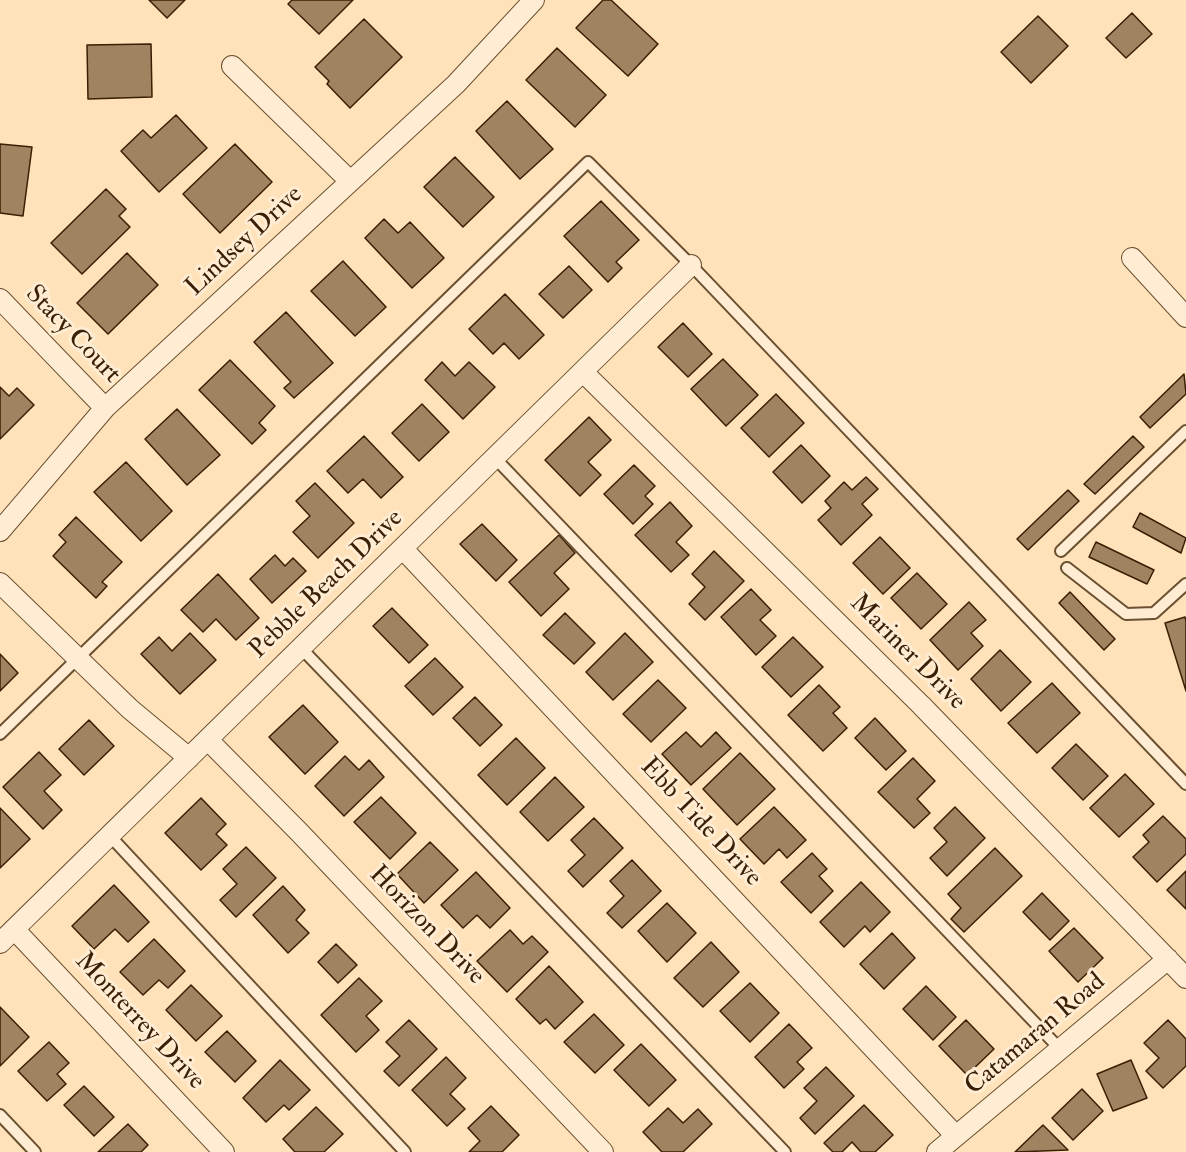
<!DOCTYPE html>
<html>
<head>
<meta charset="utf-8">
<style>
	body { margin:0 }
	canvas { display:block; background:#ffe2b9 }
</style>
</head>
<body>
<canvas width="1186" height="1152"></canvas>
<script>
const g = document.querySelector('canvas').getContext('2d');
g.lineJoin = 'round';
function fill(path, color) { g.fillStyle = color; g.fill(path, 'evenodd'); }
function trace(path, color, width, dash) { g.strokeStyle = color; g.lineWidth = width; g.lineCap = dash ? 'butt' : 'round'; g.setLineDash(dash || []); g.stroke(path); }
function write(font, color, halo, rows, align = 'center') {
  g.font = font + ' "IM FELL Double Pica",serif'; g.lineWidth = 6; g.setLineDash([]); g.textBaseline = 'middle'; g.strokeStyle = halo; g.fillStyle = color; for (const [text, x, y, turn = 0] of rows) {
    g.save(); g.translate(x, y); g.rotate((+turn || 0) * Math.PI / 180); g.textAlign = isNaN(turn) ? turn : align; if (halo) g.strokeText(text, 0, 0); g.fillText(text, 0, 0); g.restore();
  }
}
const building = new Path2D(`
	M149 0H185L167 18Z
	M292 0H353L319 34 288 4Z
	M603 0H611L658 44 628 76 576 28Z
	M1132 13 1152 34 1126 58 1106 38Z
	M1038 16 1068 46 1031 83 1001 52Z
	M364 19 402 57 350 108 327 84 329 81 315 67Z
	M151 44 152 97 88 99 87 45Z
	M557 48 606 95 575 127 526 80Z
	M507 101 553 149 520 179 476 131Z
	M176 115 207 148 159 192 121 151 143 130 151 138Z
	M0 144 32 147 23 216 0 213Z
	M235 144 272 182 220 233 183 194Z
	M455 157 494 197 463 227 424 187Z
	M106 189 126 209 119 216 130 227 82 274 51 243Z
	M601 201 639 240 616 262 622 268 608 282 564 236Z
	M384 219 398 233 410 222 444 258 412 288 365 238Z
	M127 253 158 285 108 334 77 303Z
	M343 261 386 307 355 336 311 291Z
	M569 266 592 290 563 318 539 294Z
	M505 294 544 335 519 359 504 343 493 354 469 329Z
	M286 312 333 363 294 398 284 388 291 382 254 342Z
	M683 323 712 354 688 377 658 347Z
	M723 359 758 395 726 426 691 389Z
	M230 360 275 406 259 423 266 430 252 444 199 390Z
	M442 362 455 376 469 362 495 387 463 419 425 380Z
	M1184 374 1186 394 1150 428 1140 417Z
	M0 387 9 396 17 388 34 405 0 439Z
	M776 394 804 423 769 457 741 428Z
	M422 404 449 432 419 461 392 433Z
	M177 409 220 455 187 485 145 439Z
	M589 417 611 440 588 462 601 475 580 496 545 460Z
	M364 436 403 477 381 498 363 479 348 493 327 471Z
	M1133 436 1144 447 1095 494 1084 484Z
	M801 445 830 476 802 503 773 472Z
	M126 462 172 511 141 541 94 492Z
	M634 465 655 486 645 496 653 504 633 524 604 494Z
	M866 477 878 489 862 504 872 515 841 545 818 520 831 508 825 501 844 482 852 490Z
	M315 483 354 523 318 558 293 532 310 516 296 501Z
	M1068 490 1079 501 1028 550 1017 539Z
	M670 502 692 526 676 542 689 555 671 572 635 535Z
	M1140 513 1186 538 1181 553 1133 527Z
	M76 517 122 562 102 582 107 586 96 598 53 556 66 542 59 535Z
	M482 524 517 560 496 581 460 544Z
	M559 535 575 553 554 573 569 589 541 616 509 582Z
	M880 537 910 568 883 594 853 563Z
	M1096 542 1154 570 1147 584 1089 557Z
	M714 551 744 581 705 620 689 604 705 587 692 574Z
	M275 555 285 566 293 558 306 571 272 603 250 579Z
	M917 573 947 604 921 629 891 598Z
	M218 574 259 618 236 640 216 619 203 632 181 610Z
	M751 589 771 610 760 620 776 636 756 655 721 617Z
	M1070 592 1115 639 1104 650 1059 603Z
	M969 602 986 620 971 633 983 646 958 670 930 640Z
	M392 608 428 645 409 663 373 626Z
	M565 613 595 643 574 664 543 635Z
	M1185 617 1186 621V691L1165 623Z
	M190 633 216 660 180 694 141 654 159 637 172 651Z
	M625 633 653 662 613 700 586 672Z
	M793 637 823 667 791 697 762 667Z
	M1000 650 1031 682 1001 711 971 679Z
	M0 654 18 673 0 691Z
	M435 658 463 687 433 715 405 686Z
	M658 680 686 708 651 742 623 714Z
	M1052 683 1080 713 1037 753 1008 723Z
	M819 685 840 707 833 713 847 728 823 751 788 715Z
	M475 697 502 725 480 746 453 718Z
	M303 705 338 742 305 774 269 737Z
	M875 718 906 751 886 770 855 738Z
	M89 720 114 746 84 775 59 749Z
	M686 732 701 747 716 732 731 748 691 785 662 754Z
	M516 738 545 768 507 805 478 775Z
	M1076 744 1108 776 1083 800 1052 768Z
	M39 752 61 775 44 791 62 810 43 829 3 787Z
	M740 753 775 789 737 825 703 789Z
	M345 756 359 770 369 760 384 777 344 816 315 786Z
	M913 758 935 781 917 799 930 813 914 828 878 792Z
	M1125 774 1154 804 1119 837 1090 808Z
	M555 777 584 807 548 841 520 812Z
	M381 797 416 833 390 859 354 822Z
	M201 798 226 824 216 834 227 845 201 870 165 833Z
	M774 807 806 840 787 858 779 849 764 864 740 839Z
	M955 807 985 838 947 876 930 858 947 842 934 828Z
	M0 808 30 839 0 868Z
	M1163 816 1186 839V854L1157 882 1133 857 1149 842 1143 835Z
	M594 818 623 848 583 887 568 871 585 855 571 840Z
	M430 842 458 870 424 903 397 874Z
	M246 847 276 878 236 917 220 900 237 884 223 869Z
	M995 848 1022 876 964 932 951 919 961 908 948 894Z
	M812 853 827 869 819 876 833 891 811 913 781 882Z
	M632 860 661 891 622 928 607 913 624 896 610 881Z
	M1186 871V909L1167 890Z
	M476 872 510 908 490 928 477 915 463 928 441 905Z
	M861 882 890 912 870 932 865 926 844 947 820 922Z
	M114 885 149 922 128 942 115 929 94 949 72 926Z
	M283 886 305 910 296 920 309 933 288 953 253 915Z
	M1042 893 1069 921 1050 940 1023 912Z
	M667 903 696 933 667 962 638 931Z
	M1074 928 1103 958 1078 982 1049 951Z
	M510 930 523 944 532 936 548 952 507 992 477 961Z
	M892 933 915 958 884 989 860 964Z
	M154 939 185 971 168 988 159 980 143 995 120 972Z
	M711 942 739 972 703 1007 674 978Z
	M336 944 357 965 338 983 318 962Z
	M549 966 583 1002 555 1029 546 1019 540 1024 516 999Z
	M359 978 382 1001 366 1016 379 1030 356 1052 321 1015Z
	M750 983 779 1013 750 1042 720 1011Z
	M191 985 222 1016 196 1041 166 1010Z
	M926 986 956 1017 933 1040 903 1009Z
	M0 1007 29 1037 0 1066Z
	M594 1014 624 1045 595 1073 564 1042Z
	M409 1020 437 1049 399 1086 384 1071 400 1056 386 1042Z
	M966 1020 994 1049 967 1075 939 1046Z
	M1168 1020 1186 1039V1066L1163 1088 1146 1071 1159 1058 1144 1043Z
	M789 1024 812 1048 797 1062 804 1069 784 1088 755 1057Z
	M227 1031 256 1061 235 1082 205 1052Z
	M49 1042 69 1063 57 1074 66 1084 47 1101 18 1071Z
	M641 1044 676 1080 649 1106 614 1070Z
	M446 1057 466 1078 450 1094 465 1109 447 1126 412 1090Z
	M280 1060 310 1090 289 1110 284 1105 266 1122 243 1098Z
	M1131 1060 1147 1098 1113 1111 1097 1074Z
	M826 1067 854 1096 815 1134 800 1118 817 1101 804 1088Z
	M84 1086 114 1117 94 1136 64 1105Z
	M1082 1089 1103 1111 1073 1140 1052 1118Z
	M864 1105 893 1135 875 1152H861L852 1142 842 1152H833L824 1143Z
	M491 1106 519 1135 502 1152H469L480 1141 468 1128Z
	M316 1107 343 1134 324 1152H295L283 1139Z
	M668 1108 683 1123 698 1109 712 1124 683 1152H662L643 1132Z
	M128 1124 148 1145 141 1152H98Z
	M1043 1125 1068 1150 1015 1152Z`);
const lane = new Path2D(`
	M495 458 1060 1049
	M1061 551 1186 431
	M1067 568 1126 614 1154 613 1186 584
	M301 648 785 1152
	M0 734 588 162 691 265 1186 784
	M110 836 405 1152
	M0 1115 35 1152`);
const street = new Path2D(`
	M232 66 350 181
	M1132 258 1186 317
	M0 299 105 408
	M583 372 921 705 1186 978
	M0 531 105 408 456 84 534 0
	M403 549 956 1136
	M0 583 130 709 189 758
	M208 740 300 833 603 1152
	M14 929 224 1152
	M0 943 691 265
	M937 1152 1168 959`);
const streetNames = [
	["Lindsey Drive",245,242,-43],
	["Stacy Court",72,335,46],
	["Pebble Beach Drive",327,585,-44],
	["Mariner Drive",907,653,45],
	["Ebb Tide Drive",700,823,47],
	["Horizon Drive",426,926,46],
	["Monterrey Drive",139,1022,47],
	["Catamaran Road",1036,1035,-40]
];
fill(building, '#a08462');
trace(building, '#391f04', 1.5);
trace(lane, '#6a5031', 14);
trace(street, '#6a5031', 22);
trace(lane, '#ffecd2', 10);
trace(street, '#ffecd2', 20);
write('26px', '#391f04', '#ffecd2', streetNames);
</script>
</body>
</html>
